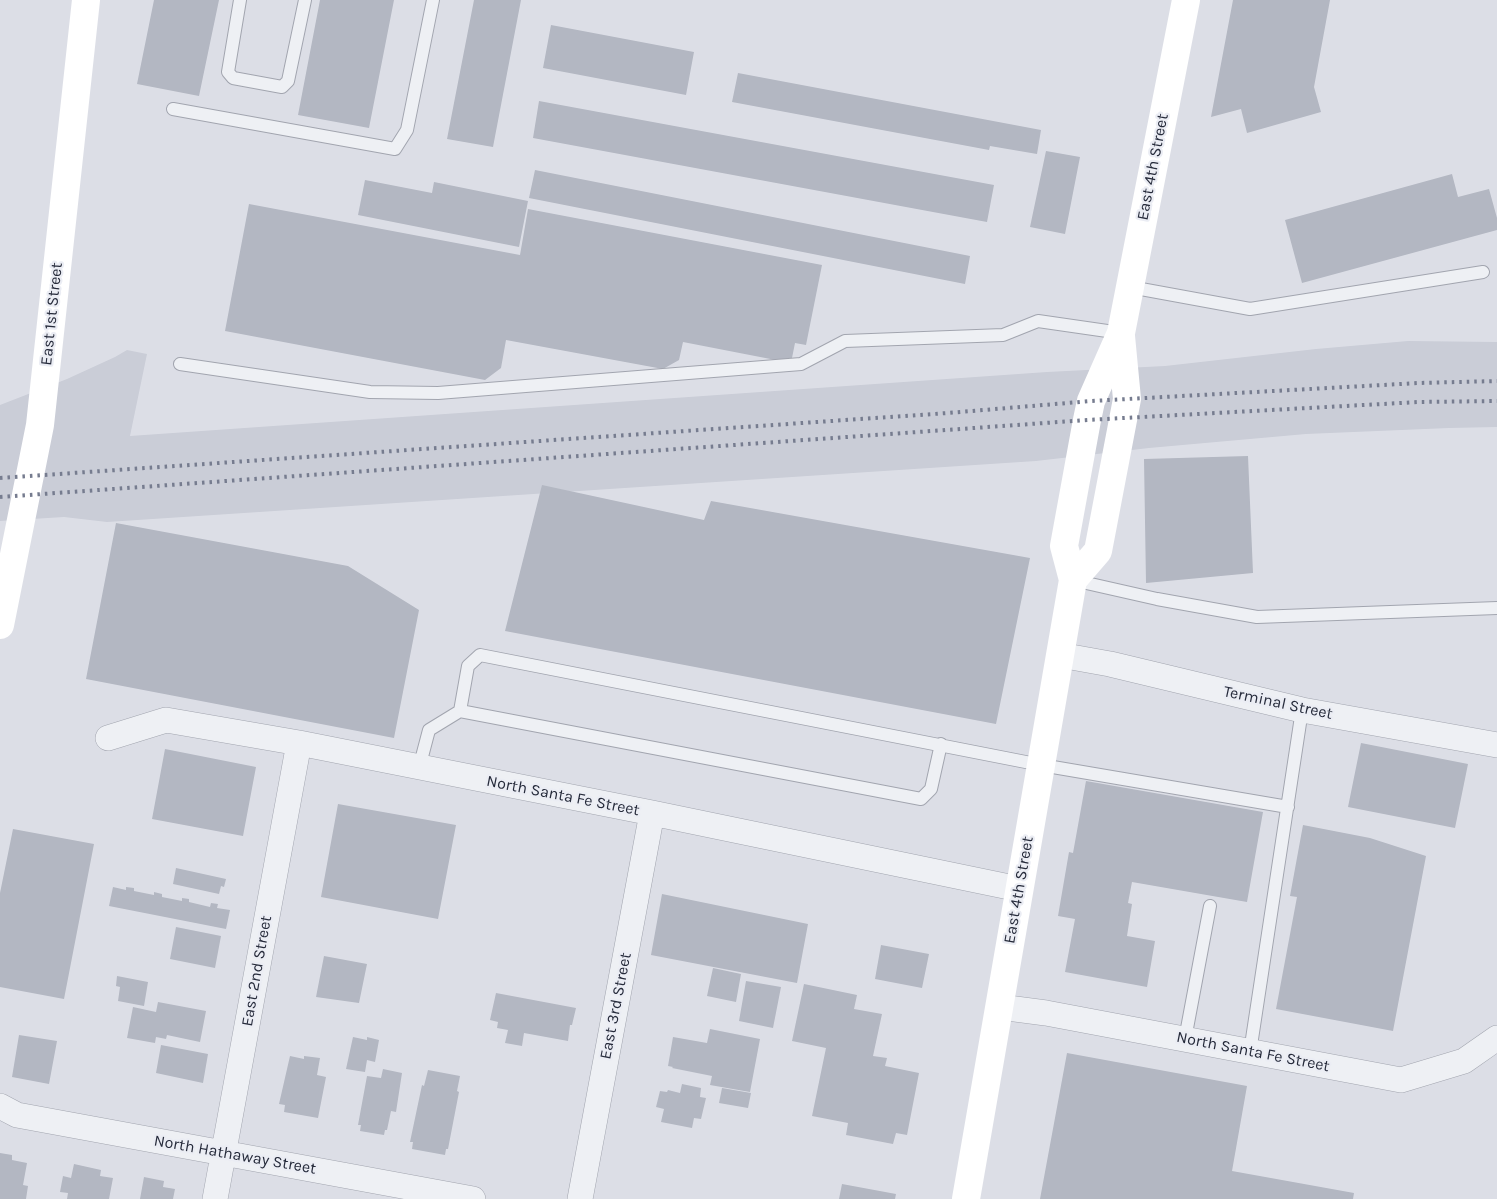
<!DOCTYPE html>
<html>
<head>
<meta charset="utf-8">
<style>
	body { margin:0 }
	canvas { display:block; background:#dcdee6 }
</style>
</head>
<body>
<canvas width="1497" height="1199"></canvas>
<script>
const g = document.querySelector('canvas').getContext('2d');
g.lineJoin = 'round';
function fill(path, color) { g.fillStyle = color; g.fill(path, 'evenodd'); }
function trace(path, color, width, dash) { g.strokeStyle = color; g.lineWidth = width; g.lineCap = dash ? 'butt' : 'round'; g.setLineDash(dash || []); g.stroke(path); }
function write(font, color, halo, rows, align = 'center') {
  g.font = font + ' Karla,sans-serif'; g.lineWidth = 4.5; g.setLineDash([]); g.textBaseline = 'middle'; g.strokeStyle = halo; g.fillStyle = color; for (const [text, x, y, turn = 0] of rows) {
    g.save(); g.translate(x, y); g.rotate((+turn || 0) * Math.PI / 180); g.textAlign = isNaN(turn) ? turn : align; if (halo) g.strokeText(text, 0, 0); g.fillText(text, 0, 0); g.restore();
  }
}
const built = new Path2D(`
	M1408 341 1497 342V427L1449 428 1306 434 1149 448 1036 461 107 522 64 517 0 521V405L67 379 115 357 127 350 147 354 130 436 1047 372 1165 366 1316 349Z`);
const building = new Path2D(`
	M154 0H219L199 96 137 84Z
	M320 0H394L369 128 298 115Z
	M474 0H521L493 147 447 139Z
	M1233 0H1330L1314 87 1321 112 1247 133 1241 109 1211 117Z
	M551 25 694 52 686 95 543 68Z
	M738 73 1041 130 1037 154 990 146 989 150 732 102Z
	M539 101 994 185 987 222 533 138Z
	M1046 151 1080 157 1065 234 1030 227Z
	M535 170 970 256 965 284 529 198Z
	M1452 174 1458 197 1489 189 1497 218V230L1302 283 1285 220Z
	M365 180 432 193 434 182 528 201 519 247 358 215Z
	M249 204 520 255 528 209 822 265 806 345 795 343 791 363 683 342 679 360 663 369 506 340 501 368 485 380 225 331Z
	M1248 456 1253 573 1146 583 1144 459Z
	M542 485 704 520 711 501 1030 558 996 724 505 631Z
	M116 523 348 566 419 610 394 738 86 679Z
	M1361 743 1468 764 1455 828 1348 807Z
	M165 749 256 767 243 836 152 819Z
	M1086 781 1263 812 1247 902 1132 882 1128 903 1132 904 1127 936 1155 941 1147 987 1065 972 1075 919 1058 916 1069 852 1073 853Z
	M338 804 456 825 438 919 321 897Z
	M1303 825 1370 838 1426 856 1393 1031 1276 1009 1297 897 1290 896Z
	M13 829 94 844 64 999 0 987V893Z
	M176 868 226 879 224 887 221 886 219 894 173 884Z
	M113 887 126 890V887L134 888V891L154 895V892L162 894V897L182 901V898L189 899V902L210 907 211 903 218 904 217 908 230 910 226 929 109 906Z
	M662 894 808 924 797 983 651 955Z
	M176 927 221 936 215 968 170 959Z
	M881 945 929 954 922 988 875 979Z
	M324 956 367 964 359 1003 316 997Z
	M713 968 741 974 736 1002 707 996Z
	M117 976 148 982 144 1006 118 1001 120 987 116 986Z
	M746 981 781 987 773 1028 739 1021Z
	M804 984 857 995 854 1009 882 1014 873 1056 887 1058 885 1066 919 1073 907 1135 896 1133 893 1144 846 1135 848 1123 812 1116 826 1048 792 1041Z
	M496 993 576 1008 572 1025H570L568 1041 524 1033 522 1046 505 1043 508 1030 497 1028 498 1022 490 1020Z
	M158 1002 206 1011 200 1042 167 1035 166 1039 156 1037 155 1043 127 1038 133 1007 156 1012Z
	M710 1029 760 1039 750 1092 710 1085 712 1076 672 1068 673 1067 668 1066 673 1037 707 1043Z
	M19 1035 57 1041 49 1084 12 1077Z
	M353 1037 367 1040V1037L379 1040 375 1062 367 1060 365 1072 346 1069Z
	M161 1045 208 1054 203 1083 156 1073Z
	M1067 1053 1247 1086 1232 1171 1354 1193 1353 1199H1040Z
	M290 1056 304 1059V1056L320 1058 317 1075 326 1077 318 1118 284 1112 285 1105 279 1104Z
	M383 1069 402 1073 396 1112 391 1111 387 1130H385L384 1135 360 1131 361 1125H358L367 1076 381 1078Z
	M428 1070 460 1076 457 1091 459 1092 448 1149H446L445 1155 412 1149 413 1142H410L422 1085 424 1086Z
	M682 1084 701 1088 700 1097 706 1098 701 1119 694 1118 692 1128 661 1122 664 1109 656 1107 660 1091 667 1092 668 1090 680 1093Z
	M722 1088 751 1093 748 1108 719 1103Z
	M0 1153 12 1155V1160L27 1163 23 1185 28 1186 26 1199H0Z
	M74 1164 101 1170 100 1176 113 1178 109 1199H67L68 1193 60 1192 63 1176 71 1178Z
	M144 1177 164 1181 163 1187 175 1189 173 1199H140Z
	M842 1184 896 1194 895 1199H839Z`);
const service = new Path2D(`
	M240 0 228 72 233 78 282 87 288 81 305 0
	M173 109 395 149 407 130 433 0
	M1130 287 1250 309 1483 272
	M180 364 370 392 438 393 801 364 845 341 1003 335 1038 321 1121 333
	M1073 580 1157 599 1257 617 1497 608
	M941 744 931 789 921 799 460 711 468 666 480 655 1041 765 1288 807
	M419 768 429 730 460 711
	M1185 1039 1210 906
	M1250 1052 1302 710`);
const minor = new Path2D(`
	M1060 655 1110 664 1302 710 1497 745
	M108 738 166 720 299 743 652 813 1019 889
	M1000 1007 1046 1013 1401 1080 1464 1061 1497 1038
	M0 1106 17 1115 473 1199
	M215 1199 299 743
	M580 1199 652 813`);
const secondary = new Path2D(`
	M1073 580 1098 551 1127 399 1121 336
	M0 625 40 425 86 0
	M966 1199 1073 580 1064 546 1087 420 1091 401 1121 333 1186 0`);
const rail = new Path2D(`
	M0 478 948 413 1091 401 1419 383 1497 381
	M0 497 1087 420 1419 402 1497 401`);
const streetNames = [
	["East 4th Street",1153,167,-79],
	["East 1st Street",52,314,-84],
	["Terminal Street",1278,703,12],
	["North Santa Fe Street",563,796,11],
	["East 4th Street",1019,890,-80],
	["East 2nd Street",257,971,-80],
	["East 3rd Street",616,1006,-79],
	["North Santa Fe Street",1253,1052,11],
	["North Hathaway Street",235,1155,10]
];
fill(built, '#cacdd7');
fill(building, '#b3b7c2');
trace(service, '#a2a5af', 14);
trace(minor, '#a2a5af', 26);
trace(service, '#eef0f4', 12);
trace(minor, '#eef0f4', 25);
trace(secondary, '#fff', 28);
trace(rail, '#767c8f', 4, [2.5, 5]);
write('16px', '#262b3b', '#ebedf4', streetNames);
</script>
</body>
</html>
